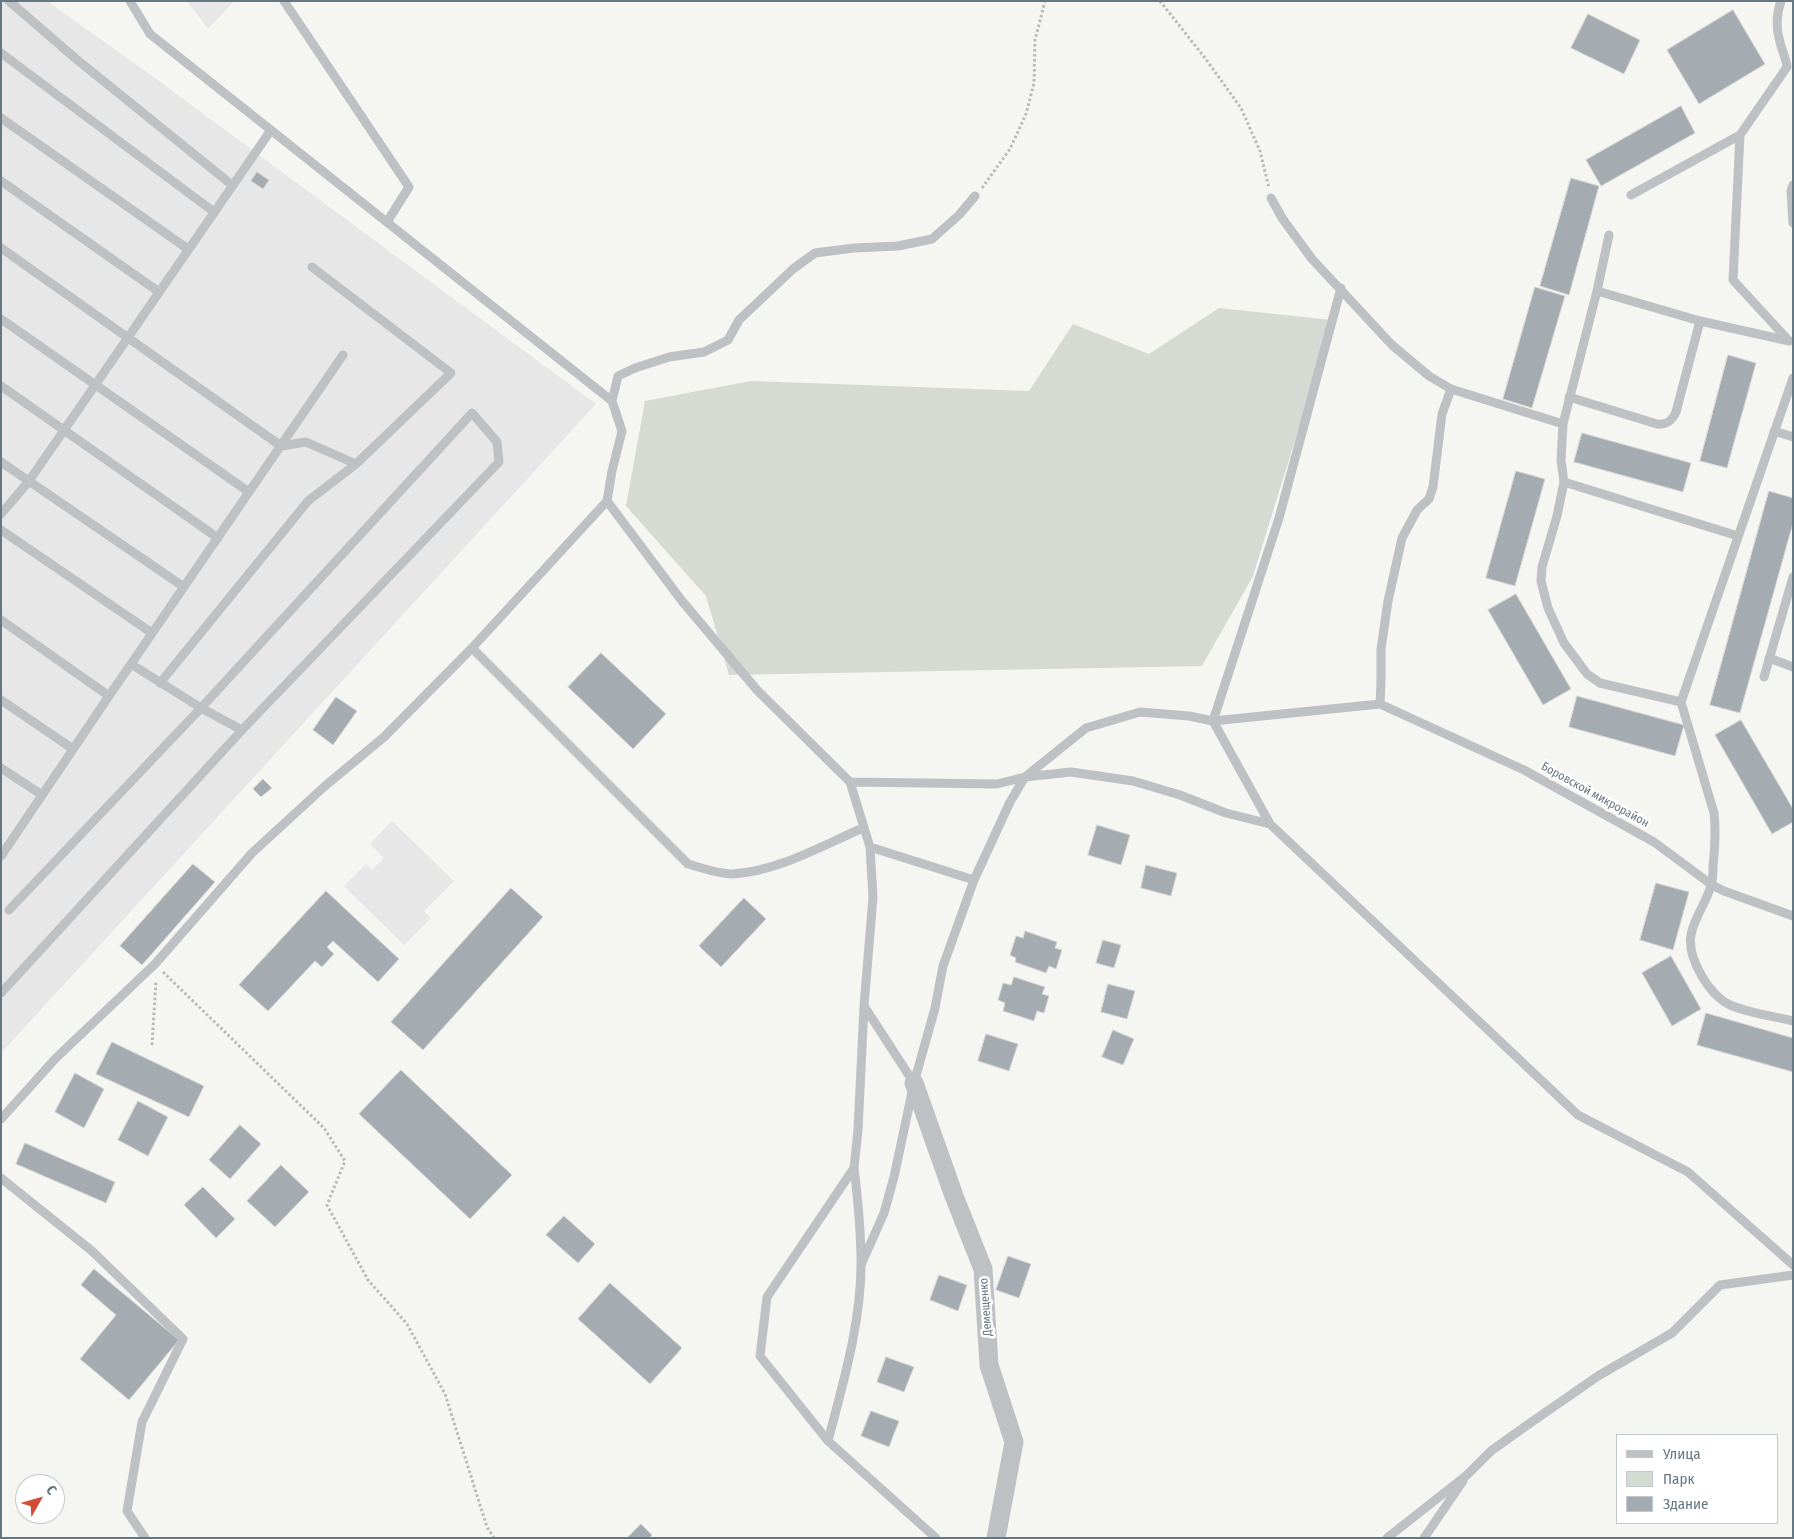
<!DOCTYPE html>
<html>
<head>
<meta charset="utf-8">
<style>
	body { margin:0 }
	#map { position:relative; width:1794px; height:1539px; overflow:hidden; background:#f5f5f2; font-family:"Fira Sans Condensed",sans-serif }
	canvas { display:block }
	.frame { position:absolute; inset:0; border:2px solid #677781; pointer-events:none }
	.legend { position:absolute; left:1616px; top:1434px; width:162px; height:90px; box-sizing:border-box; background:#fff; border:1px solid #c2c9cd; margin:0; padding:6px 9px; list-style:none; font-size:15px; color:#677781 }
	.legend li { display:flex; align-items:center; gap:10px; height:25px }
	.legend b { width:25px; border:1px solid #c2c9cd }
	.north { position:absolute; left:15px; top:1474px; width:50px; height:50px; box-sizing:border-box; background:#fff; border:1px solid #c2c9cd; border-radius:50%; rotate:52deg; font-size:14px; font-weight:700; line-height:20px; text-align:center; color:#677781 }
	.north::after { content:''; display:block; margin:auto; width:18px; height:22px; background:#d34d35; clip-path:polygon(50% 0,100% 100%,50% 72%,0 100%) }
</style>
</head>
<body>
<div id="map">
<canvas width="1794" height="1539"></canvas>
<div class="frame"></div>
<ul class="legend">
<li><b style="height:6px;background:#bdc1c4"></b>Улица</li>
<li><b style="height:14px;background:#d5dad2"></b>Парк</li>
<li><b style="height:14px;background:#a5acb1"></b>Здание</li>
</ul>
<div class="north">С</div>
</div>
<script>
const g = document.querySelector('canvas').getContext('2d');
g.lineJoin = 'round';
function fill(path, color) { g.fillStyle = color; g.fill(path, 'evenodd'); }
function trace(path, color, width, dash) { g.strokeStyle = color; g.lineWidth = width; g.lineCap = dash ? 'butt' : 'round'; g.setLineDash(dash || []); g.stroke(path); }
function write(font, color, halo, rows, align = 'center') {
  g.font = font + ' "Fira Sans Condensed",sans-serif'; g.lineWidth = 5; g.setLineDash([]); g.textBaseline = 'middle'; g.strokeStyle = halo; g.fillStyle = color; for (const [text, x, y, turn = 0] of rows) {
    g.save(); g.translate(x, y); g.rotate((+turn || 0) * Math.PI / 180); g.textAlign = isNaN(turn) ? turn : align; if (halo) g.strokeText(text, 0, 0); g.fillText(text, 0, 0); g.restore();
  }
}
const built = new Path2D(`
	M1 1H47L148 73 596 404 1 1053Z
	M187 1H234L208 29Z
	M392 821 454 881 424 911 431 918 404 945 344 886 366 864 372 870 384 858 370 844Z`);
const green = new Path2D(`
	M1219 308 1332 320 1253 576 1202 666 729 675 706 596 626 506 645 401 751 381 1029 391 1073 324 1149 354Z`);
const building = new Path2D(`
	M1733 10 1765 64 1699 104 1667 50Z
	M1588 14 1640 40 1624 74 1571 48Z
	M1681 106 1695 133 1601 186 1586 160Z
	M257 172 269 180 263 189 251 181Z
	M1571 178 1599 186 1569 295 1540 286Z
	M1535 287 1565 296 1532 408 1503 399Z
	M1728 355 1756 363 1727 468 1700 461Z
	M1582 433 1691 463 1683 492 1574 462Z
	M1516 471 1545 479 1515 586 1486 578Z
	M1769 491 1793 498V523L1740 713 1710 705Z
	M1516 594 1571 689 1543 705 1488 610Z
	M601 653 666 714 633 749 568 687Z
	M1577 696 1684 725 1675 756 1569 727Z
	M336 697 357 711 333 745 313 730Z
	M1741 720 1793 809V822L1772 834 1715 735Z
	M263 779 272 788 261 797 253 789Z
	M1097 825 1130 835 1121 865 1088 855Z
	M193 864 215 882 142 965 120 946Z
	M1146 865 1177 873 1171 896 1141 888Z
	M1656 883 1689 892 1673 950 1640 940Z
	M511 888 543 917 423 1050 391 1022Z
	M326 891 399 959 378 982 333 941 327 947 334 954 322 967 315 961 268 1011 239 985Z
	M744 898 766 919 721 967 699 946Z
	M1025 931 1057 942 1055 948 1062 950 1056 969 1049 966 1046 973 1015 962 1016 958 1010 955 1016 936 1023 938Z
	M1103 940 1121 945 1114 968 1096 963Z
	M1671 956 1701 1009 1672 1026 1642 973Z
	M1014 977 1045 987 1042 994 1049 996 1044 1013 1037 1011 1034 1021 1003 1011 1005 1003 998 1000 1003 983 1011 985Z
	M1108 984 1135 991 1127 1019 1101 1012Z
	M1706 1013 1793 1038V1072L1697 1045Z
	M1113 1030 1134 1039 1123 1065 1102 1057Z
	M986 1034 1018 1044 1009 1071 978 1061Z
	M112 1042 204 1086 189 1117 96 1074Z
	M401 1070 512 1175 470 1219 359 1114Z
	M75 1073 104 1089 84 1128 55 1112Z
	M138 1101 168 1117 148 1156 118 1140Z
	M240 1125 261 1144 230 1179 209 1160Z
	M25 1143 115 1182 106 1203 16 1164Z
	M281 1165 309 1192 275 1227 247 1201Z
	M203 1187 235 1219 216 1238 184 1205Z
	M564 1216 595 1244 578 1263 546 1235Z
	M1008 1256 1031 1264 1019 1298 996 1290Z
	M94 1269 179 1340 129 1400 80 1359 116 1315 81 1285Z
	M939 1275 967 1285 958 1311 930 1300Z
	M610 1283 682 1348 650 1384 578 1319Z
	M886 1357 914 1367 904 1392 877 1382Z
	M871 1411 899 1421 889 1447 861 1436Z
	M641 1524 652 1535 650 1538H627Z`);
const path = new Path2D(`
	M1160 1 1205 58 1241 108 1260 151 1269 188
	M982 188 1010 149 1026 114 1034 83 1035 40 1045 1
	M163 972 324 1128 345 1161 327 1205 368 1280 407 1324 445 1394 487 1527 494 1538
	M152 1045 156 981`);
const service = new Path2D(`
	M9 1 75 58 232 185
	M130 1 150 34 612 401
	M284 1 409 187 387 222
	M1781 1C1776 15 1776 29 1780 42 1782 51 1786 58 1787 67L1740 135 1733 280 1789 341
	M1 53 214 212
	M1 118 188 249
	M1 181 159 292
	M1793 185 1791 191 1793 223
	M1631 195 1740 135
	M1271 198 1282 218 1312 259 1392 345 1429 376 1451 389 1563 424
	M1 248 281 446 306 442 356 464 451 373 312 267
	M1341 288 1279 518 1213 721 1270 824 1578 1115 1688 1172 1793 1265
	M1597 291 1609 235
	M1 319 249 492
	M1793 378 1681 702 1714 813C1716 831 1715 848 1713 866 1713 872 1713 879 1711 885 1707 902 1694 917 1691 935 1687 958 1709 995 1730 1005 1749 1013 1772 1016 1793 1021
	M1 386 218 538
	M1569 397 1657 424C1667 425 1672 421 1676 412L1700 321
	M1774 431 1793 437
	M1 462 184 587
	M1564 482 1738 536
	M607 501 682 601 757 690 850 782 997 784 1025 777 1086 728 1140 712 1189 716 1213 721 1380 704
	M1 514 29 481 271 130
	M1 530 152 633
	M1 620 109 696 343 355
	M472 648 688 864C702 868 718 874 733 874 779 871 821 846 863 828
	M1769 658 1793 667
	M1764 677 1793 577
	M160 683 308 501 356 464
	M1 700 73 749
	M1681 702 1600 683 1587 674 1564 643 1548 608 1541 581 1542 567 1557 516 1564 482 1561 460 1563 424 1597 291 1700 321 1789 341
	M1380 704 1524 770 1654 842 1712 885 1724 891 1793 916
	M1380 704 1381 682V649L1388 601 1402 538 1417 510 1429 499 1433 487 1442 414 1451 389
	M1 768 42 795
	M850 782 870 847 873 897 864 1006 858 1130 854 1168 767 1297 760 1356 828 1441 936 1538
	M870 847 974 880
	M1 856 109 696
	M9 910 201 708 131 664
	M1 993 242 730 499 462 497 442 472 413 201 708 242 730
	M864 1006 914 1083
	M1 1119 56 1058 155 964 252 853 325 786 384 737 472 648 607 501 612 471 622 431 612 401 618 376 635 368 669 357 704 352 728 340 739 320 793 269 815 253 854 248 898 246 932 239 959 215 975 196
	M1 1178 92 1251 183 1339 142 1422 127 1511 145 1538
	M861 1265 884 1213 894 1177 914 1083 935 1008 943 966 974 880 1010 802 1025 777 1071 772 1133 781 1180 795 1226 813 1270 824
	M828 1441C843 1383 861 1324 861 1264 861 1232 858 1200 854 1168
	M1387 1538 1467 1475 1491 1451 1523 1428 1598 1376 1672 1333 1720 1285 1793 1275
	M1424 1538 1463 1481`);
const minor = new Path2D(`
	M914 1083 954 1196 983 1269 989 1365 1014 1442 996 1538`);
const streetNames = [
	["Боровской микрорайон",1595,795,29],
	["Демещенко",986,1307,-94]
];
fill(built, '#e6e7e6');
fill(green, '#d5dad2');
fill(building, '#a5acb1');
trace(building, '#d7d7d5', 1);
trace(path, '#b7babc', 3, [2.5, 2.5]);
trace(service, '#bdc1c4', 9);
trace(minor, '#bdc1c4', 19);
write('12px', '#677781', '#fff', streetNames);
</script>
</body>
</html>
